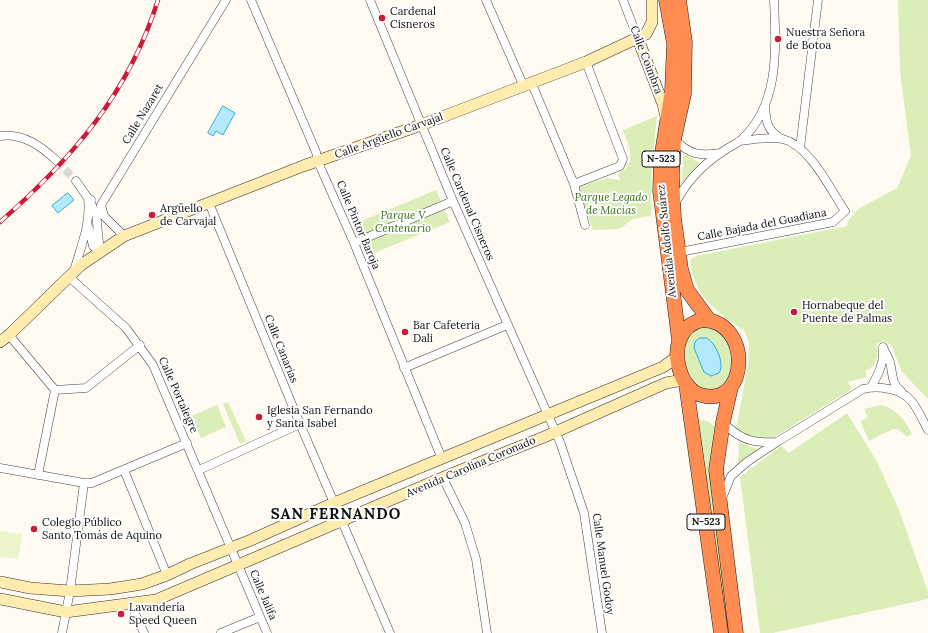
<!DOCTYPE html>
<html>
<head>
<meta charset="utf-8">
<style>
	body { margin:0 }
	canvas { display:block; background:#fffbf3 }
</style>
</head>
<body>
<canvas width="928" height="633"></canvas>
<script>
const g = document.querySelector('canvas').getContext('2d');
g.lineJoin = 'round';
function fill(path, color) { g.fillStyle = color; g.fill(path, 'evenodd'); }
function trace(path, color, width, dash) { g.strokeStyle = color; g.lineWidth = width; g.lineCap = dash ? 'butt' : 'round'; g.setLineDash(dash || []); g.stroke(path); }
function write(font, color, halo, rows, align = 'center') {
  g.font = font + ' Lora,serif'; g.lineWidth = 4; g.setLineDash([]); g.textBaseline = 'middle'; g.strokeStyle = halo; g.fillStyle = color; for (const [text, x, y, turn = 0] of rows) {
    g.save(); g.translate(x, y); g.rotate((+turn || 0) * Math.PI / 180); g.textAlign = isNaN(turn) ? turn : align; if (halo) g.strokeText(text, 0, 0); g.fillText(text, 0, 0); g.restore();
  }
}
const green = new Path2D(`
	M898 0H928V399L902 372 891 345 884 341 876 344C879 357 877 366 865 371L867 377 848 382 852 389 776 436C760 442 750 437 736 429L748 365 749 343 743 328 741 329C714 309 694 296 690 260L696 256 847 226 848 221 858 209 897 188 911 156 900 72Z
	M657 116 651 179V216L633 219 619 229 593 230 578 187 607 178 620 180 618 174C638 163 629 148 623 130Z
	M683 153 700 163 682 183Z
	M436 190 450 222 369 255 356 223Z
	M702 327C705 327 710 328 714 329 737 338 740 391 709 390 685 390 679 352 689 336 692 331 697 329 702 327Z
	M228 402 246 441 240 444 223 404Z
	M217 405 226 427 201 438 191 416Z
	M881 405C897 409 905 420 912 434L907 437 898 429H893L869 441 860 421 868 417 864 409Z
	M847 413 876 460 899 510 928 592V599L773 633H760L740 477 781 446 789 453Z
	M696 419 707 421 716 427 731 633H725Z
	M739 442 759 450 738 464Z`);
const pitch = new Path2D(`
	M0 531 22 534 18 559 0 557Z`);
const water = new Path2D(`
	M223 106 235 113 223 135 216 131 213 136 208 133Z
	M68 193 74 200 58 213 52 206Z
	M700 338H706C716 342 725 364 719 373L711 376 704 372 694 348 695 342Z`);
const streetTunnel = new Path2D(`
	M57 161 76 181`);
const street = new Path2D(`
	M251 0 316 152 318 162 354 243 442 459
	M370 0 453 201 560 442 584 513 602 633
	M486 0 524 87
	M623 0 638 39
	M532 84 574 184 585 225
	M765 106C766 121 767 130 780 138
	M0 136C23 133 41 146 57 161
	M674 139C690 155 699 156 721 153
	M800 148 818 0
	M76 181 88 198 91 200
	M574 184 620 166 623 159 586 62
	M90 202 96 213 100 252
	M209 203 300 424 390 633
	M675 204C686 182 701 166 722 152 727 148 734 145 740 141 780 106 776 49 774 0
	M89 228 93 246 100 252
	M124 236 104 216 101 205 226 0
	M354 243 453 201
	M680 252 833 222 845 211C830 189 810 146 783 139 769 136 753 140 739 141
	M74 271C81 246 91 224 88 198
	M69 277 126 328 153 365 267 633
	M9 335 55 390 86 388 140 345
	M883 347C885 352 888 357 890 362 893 374 891 383 901 391
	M404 368 507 325
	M871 387C878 375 884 364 883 350
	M729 428C744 441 756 443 776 442
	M0 468 84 483H92L187 443
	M124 470 167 575
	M199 470 300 424
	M38 475 55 390
	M443 478 465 523 476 559 487 633
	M722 498 731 476 747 462 777 442 863 389C872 387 880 387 889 389 913 393 917 410 928 430
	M130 603 144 633
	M62 633 70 591 84 483
	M221 633 260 617`);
const secondary = new Path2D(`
	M638 39 663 104 666 117
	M0 342 9 335 81 265 124 236 303 166 421 125 586 62 646 34 652 22V0
	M0 582 30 588 70 591 110 589 142 584 167 575 190 564 251 540 334 503 663 367 677 357
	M0 599 66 612 156 600 456 472 544 437 666 383 683 380`);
const highway = new Path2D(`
	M666 0 674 44 672 91 661 159 660 191 679 340
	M679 0 685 42 684 94 674 139 672 176 674 218 681 269 687 290 709 320
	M702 320C753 320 749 409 701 395 692 393 684 383 681 374 673 352 677 326 702 320Z
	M686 384 721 633
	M731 387 723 422 716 470 736 633`);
const rail = new Path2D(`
	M0 222C72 159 129 93 158 0`);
const markers = [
	[382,18,4,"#cf1938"],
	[778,39,4,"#cf1938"],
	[152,215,4,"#cf1938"],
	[794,312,4,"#cf1938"],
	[405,332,4,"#cf1938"],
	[259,417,4,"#cf1938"],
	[34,529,4,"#cf1938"],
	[121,614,4,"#cf1938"]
];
const shields = [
	[661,159,38],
	[706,522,38]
];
const shieldNames = [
	["N-523",661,159],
	["N-523",706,522]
];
const poiNames = [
	["Cardenal",390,12],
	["Cisneros",390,25],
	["Nuestra Señora",786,33],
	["de Botoa",786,46],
	["Argüello",160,209],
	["de Carvajal",160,222],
	["Hornabeque del",802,306],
	["Puente de Palmas",802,319],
	["Bar Cafeteria",413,326],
	["Dali",413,339],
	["Iglesia San Fernando",267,411],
	["y Santa Isabel",267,424],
	["Colegio Público",42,523],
	["Santo Tomás de Aquino",42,536],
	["Lavandería",129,608],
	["Speed Queen",129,621]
];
const streetNames = [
	["Calle Coimbra",646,60,69],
	["Calle Nazaret",143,114,-59],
	["Calle Argüello Carvajal",389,136,-20],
	["Calle Cardenal Cisneros",467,204,67],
	["Calle Pintor Baroja",358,225,67],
	["Calle Bajada del Guadiana",762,225,-11],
	["Avenida Adolfo Suárez",667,241,-96],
	["Calle Canarias",281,349,68],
	["Calle Portalegre",178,395,66],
	["Avenida Carolina Coronado",471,467,-23],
	["Calle Manuel Godoy",603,564,82],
	["Calle Jalifa",263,595,67]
];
const parkNames = [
	["Parque Legado",611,198],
	["de Macías",611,211],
	["Parque V",403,216],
	["Centenario",403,229]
];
const districtNames = [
	["SAN FERNANDO",336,515]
];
fill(green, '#dbeeb8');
fill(pitch, '#ebf4ca');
fill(water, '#b2e9fc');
trace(water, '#32abda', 1);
trace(streetTunnel, '#dbd8d1', 8, [8, 4]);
trace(street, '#434343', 9);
trace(secondary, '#323232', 12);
trace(highway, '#212121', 15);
trace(street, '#fff', 8);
trace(secondary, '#ffecae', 11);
trace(highway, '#ff8c51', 14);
trace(rail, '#cf1938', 4.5);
trace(rail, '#fff', 3, [9]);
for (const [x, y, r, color] of markers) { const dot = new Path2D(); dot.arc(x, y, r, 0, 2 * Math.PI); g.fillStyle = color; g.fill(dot); trace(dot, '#fff', 1.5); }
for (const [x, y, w] of shields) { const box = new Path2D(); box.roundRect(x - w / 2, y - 8, w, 16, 3); g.fillStyle = '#fff'; g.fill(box); trace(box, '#101010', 1); }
write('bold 10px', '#101010', null, shieldNames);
write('11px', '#101010', '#fff', poiNames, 'left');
write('11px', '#101010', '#fff', streetNames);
write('italic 11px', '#356f18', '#fff', parkNames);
g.letterSpacing = '1px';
write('bold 15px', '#101010', '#fff', districtNames);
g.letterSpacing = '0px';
</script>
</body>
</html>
